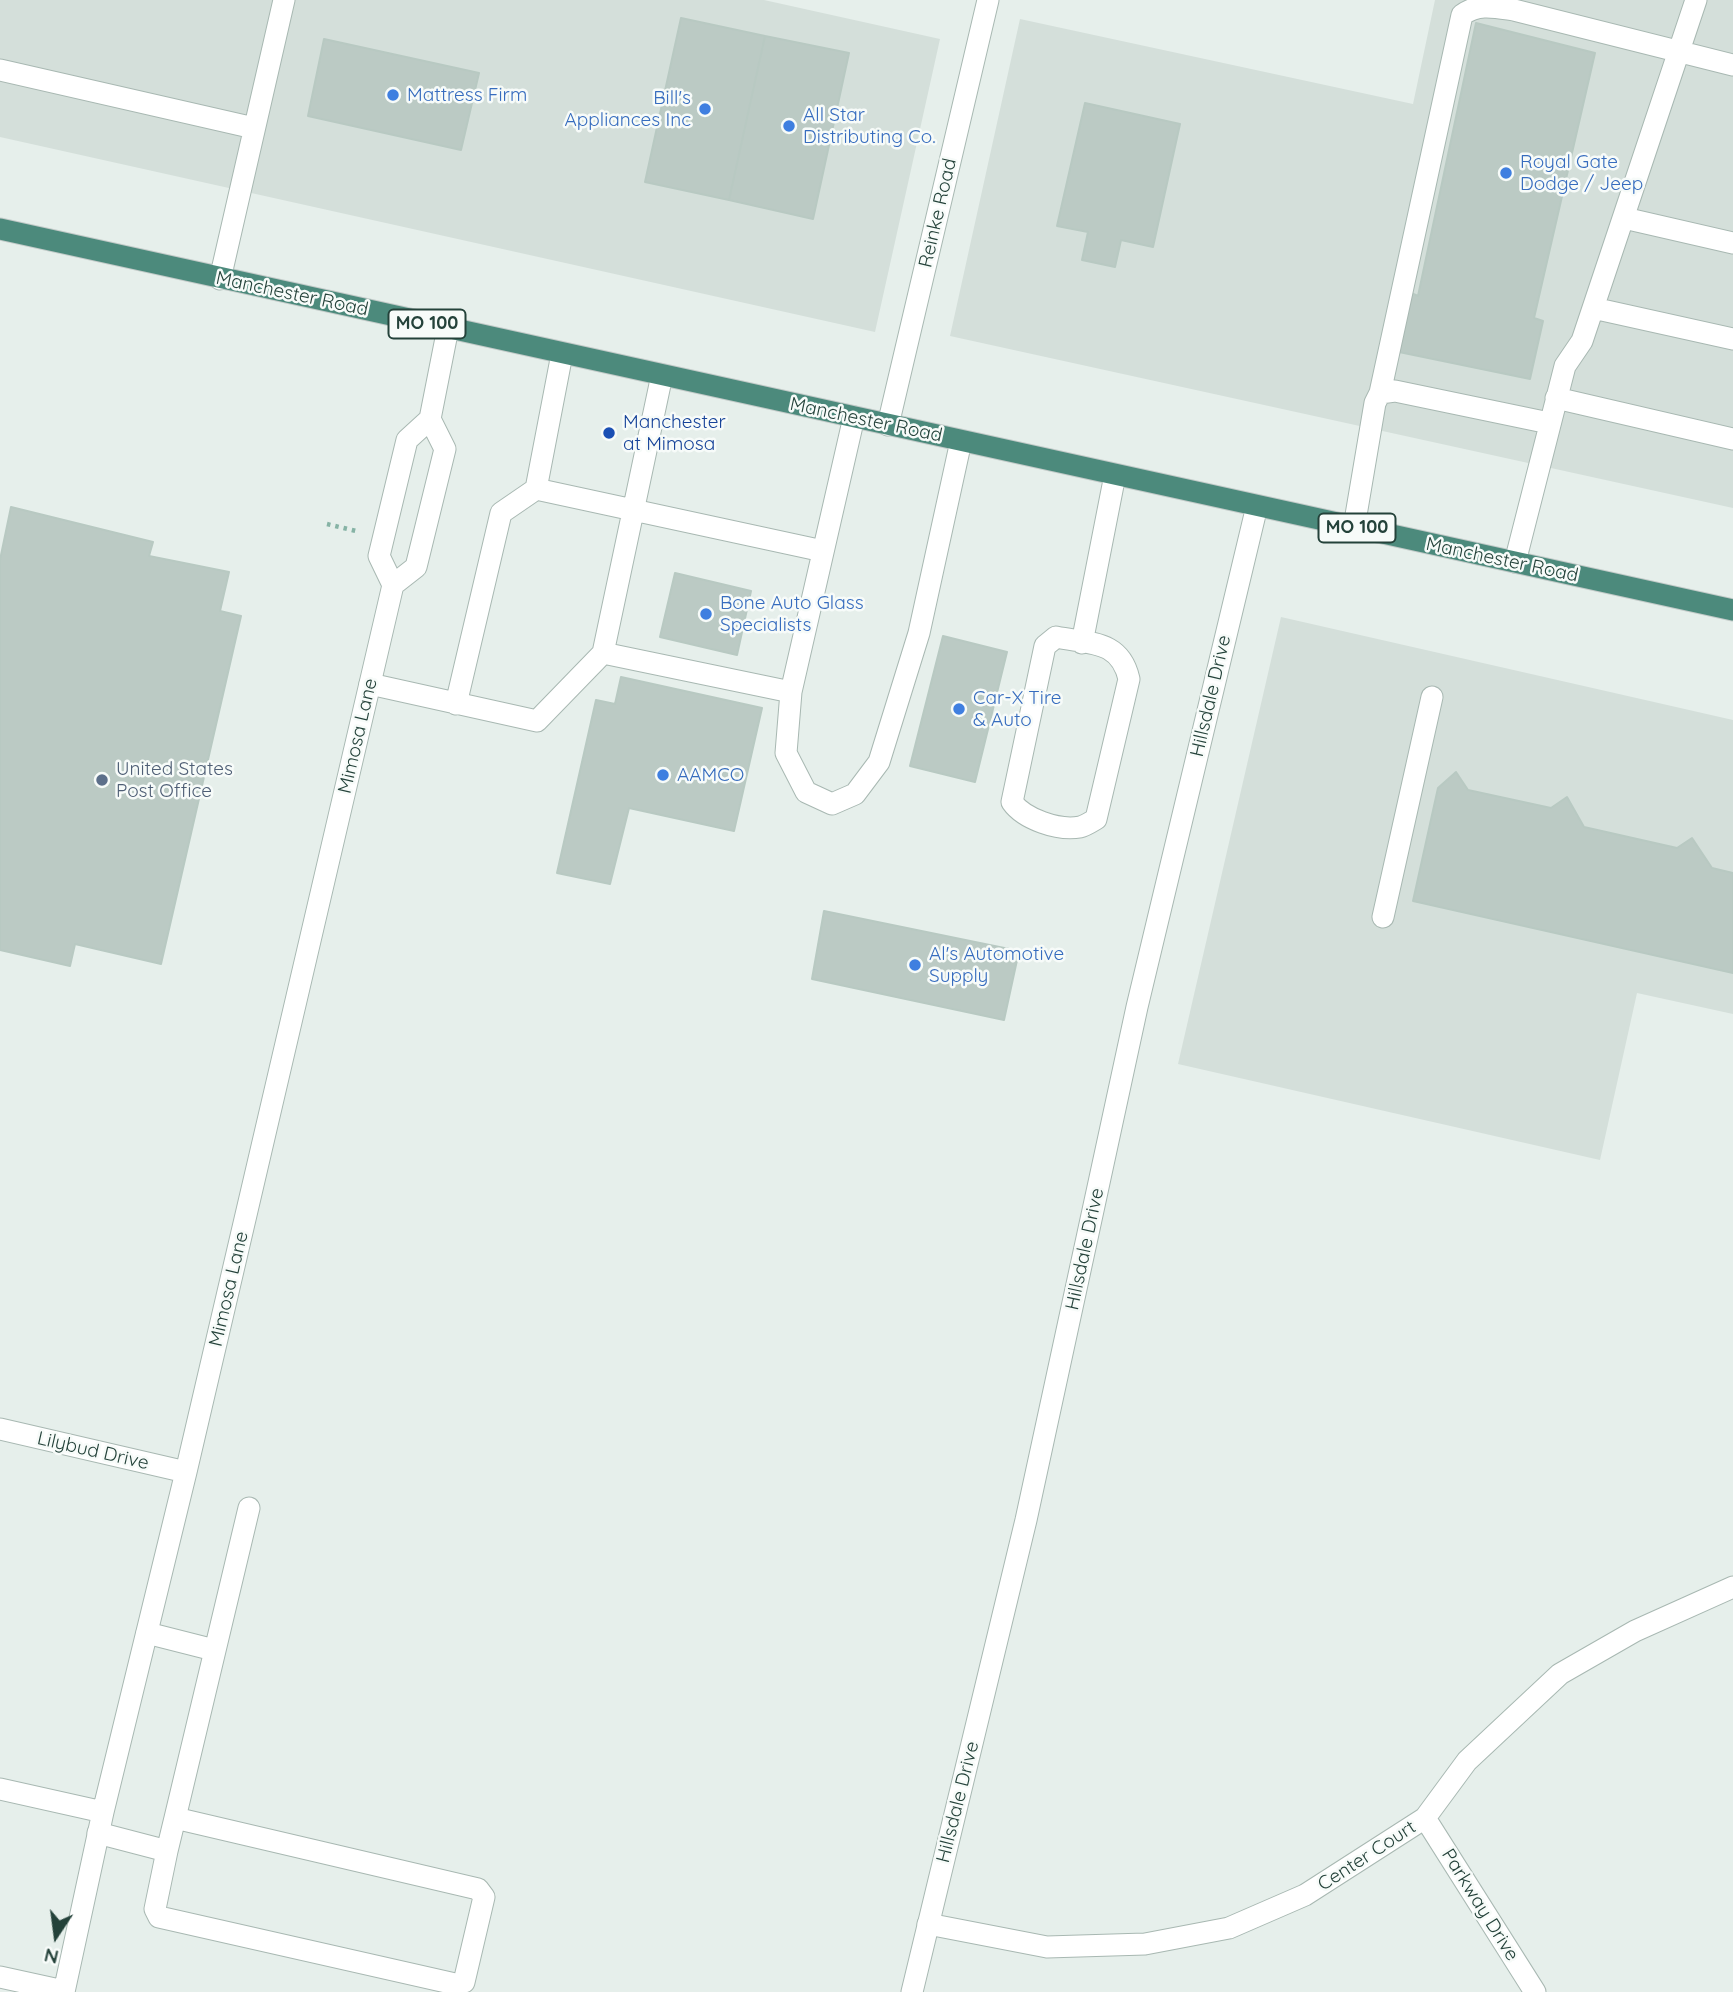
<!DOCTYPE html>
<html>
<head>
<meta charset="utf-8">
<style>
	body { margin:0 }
	#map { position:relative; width:1733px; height:1992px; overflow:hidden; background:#e6efeb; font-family:Quicksand,sans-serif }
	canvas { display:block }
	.north { position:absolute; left:21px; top:1901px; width:70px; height:70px; -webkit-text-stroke:5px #f7fbf9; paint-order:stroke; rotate:193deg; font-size:19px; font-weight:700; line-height:28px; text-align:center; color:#24423a }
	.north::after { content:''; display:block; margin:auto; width:24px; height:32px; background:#24423a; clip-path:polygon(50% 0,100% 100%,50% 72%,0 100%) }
</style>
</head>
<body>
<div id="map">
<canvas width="1733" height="1992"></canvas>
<div class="north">N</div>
</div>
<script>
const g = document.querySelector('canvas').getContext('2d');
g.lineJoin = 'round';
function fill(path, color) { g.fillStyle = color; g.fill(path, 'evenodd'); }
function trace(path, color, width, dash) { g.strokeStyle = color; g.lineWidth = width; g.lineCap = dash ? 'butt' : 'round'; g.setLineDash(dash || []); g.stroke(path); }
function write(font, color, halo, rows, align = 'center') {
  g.font = font + ' Quicksand,sans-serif'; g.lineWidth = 5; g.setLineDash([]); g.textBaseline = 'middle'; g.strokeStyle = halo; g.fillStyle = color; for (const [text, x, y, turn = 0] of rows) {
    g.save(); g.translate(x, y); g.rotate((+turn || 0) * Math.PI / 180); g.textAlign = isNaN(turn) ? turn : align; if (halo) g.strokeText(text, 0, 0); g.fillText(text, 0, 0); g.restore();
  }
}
const built = new Path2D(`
	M0 0H764L940 39 875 332 0 137Z
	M1435 0H1733V508L950 336 1020 19 1413 104Z
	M1281 617 1733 720V1014L1637 993 1600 1160 1178 1064Z`);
const building = new Path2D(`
	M681 18 765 36 729 200 645 182Z
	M1476 23 1595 53 1534 318 1543 321 1530 379 1399 352 1411 293 1418 296Z
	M765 36 849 53 813 219 729 200Z
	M324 39 479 73 461 150 308 116Z
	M1085 103 1180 124 1153 247 1121 240 1115 267 1082 260 1088 232 1057 226Z
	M11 507 153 542 149 556 229 572 220 611 241 616 161 964 75 944 70 966 0 950V560Z
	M675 573 751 591 737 655 660 637Z
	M943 636 1007 652 975 782 910 766Z
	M621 677 762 708 734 831 629 808 610 884 557 873 596 700 615 704Z
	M1456 772 1468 790 1551 808 1567 797 1584 827 1677 848 1692 838 1712 868 1733 873V973L1413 901 1438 788Z
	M824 911 1019 951 1004 1020 812 979Z`);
const path = new Path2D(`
	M327 524 356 531`);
const service = new Path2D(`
	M0 70 254 128
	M1624 218 1733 243
	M220 279 284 0
	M1593 308 1733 339
	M562 354 536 489 823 551
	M662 375 603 653 791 692 854 417
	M1380 393 1395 391 1549 423
	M1556 398 1733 439
	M1354 527 1375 403 1380 393 1462 15C1478 3 1494 7 1514 10L1733 65
	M1515 562 1565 366 1582 341 1696 0
	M1056 637C1091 644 1120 640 1129 679L1096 819C1091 822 1085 826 1080 827 1058 831 1024 819 1012 802L1045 646Z
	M1082 643 1115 475
	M370 684 537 721 603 653
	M791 692 786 753 806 792 832 804 855 794 879 762 919 633 961 441
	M456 704 501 513 536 489
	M1383 917 1432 697
	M147 1633 214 1650
	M175 1818 249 1508
	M98 1833 167 1851 175 1818 478 1889 484 1897 464 1982 455 1984 159 1917 155 1909 167 1851`);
const minor = new Path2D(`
	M393 585 416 567 445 449 430 419
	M0 1429 186 1472
	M0 1789 103 1812
	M1425 1818 1535 1992
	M928 1924 1047 1947 1145 1944 1229 1928 1305 1895 1425 1818 1467 1761 1560 1674 1635 1631 1733 1587
	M0 1977 64 1991
	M64 1992 103 1812 186 1472 393 585 379 556 407 440 430 419 448 328`);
const tertiary = new Path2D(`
	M888 425 988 0
	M912 1992 1026 1520 1137 1007 1257 506`);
const trunk = new Path2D(`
	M0 229 1733 610`);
const markers = [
	[393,95,7,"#3f7fe0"],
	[705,109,7,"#3f7fe0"],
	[789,126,7,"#3f7fe0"],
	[1506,173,7,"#3f7fe0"],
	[609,433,7,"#1a4fb4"],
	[706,614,7,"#3f7fe0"],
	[959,709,7,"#3f7fe0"],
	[663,775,7,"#3f7fe0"],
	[102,780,7,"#5c6f8a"],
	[915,965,7,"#3f7fe0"]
];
const shields = [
	[427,324,77],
	[1357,528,77]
];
const shieldNames = [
	["MO 100",427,324],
	["MO 100",1357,528]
];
const shopNames = [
	["Mattress Firm",407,95],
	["Bill's",691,98,"right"],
	["Appliances Inc",691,120,"right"],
	["All Star",803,115],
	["Distributing Co.",803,137],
	["Royal Gate",1520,162],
	["Dodge / Jeep",1520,184],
	["Bone Auto Glass",720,603],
	["Specialists",720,625],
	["Car-X Tire",973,698],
	["& Auto",973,720],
	["AAMCO",677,775],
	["Al's Automotive",929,954],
	["Supply",929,976]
];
const streetNames = [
	["Reinke Road",938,213,-77],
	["Manchester Road",292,294,12],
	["Manchester Road",866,420,12],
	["Manchester Road",1502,560,12],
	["Hillsdale Drive",1211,696,-77],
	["Mimosa Lane",358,736,-77],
	["Hillsdale Drive",1085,1249,-78],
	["Mimosa Lane",229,1289,-77],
	["Lilybud Drive",93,1451,13],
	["Hillsdale Drive",958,1802,-76],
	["Center Court",1367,1856,-33],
	["Parkway Drive",1480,1905,58]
];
const transitNames = [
	["Manchester",623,422],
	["at Mimosa",623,444]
];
const serviceNames = [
	["United States",116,769],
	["Post Office",116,791]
];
fill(built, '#d4dfda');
fill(building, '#bbcac4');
trace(building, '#b8c9c2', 2);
trace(service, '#a8b8b2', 23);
trace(minor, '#a8b8b2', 23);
trace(tertiary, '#a8b8b2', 23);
trace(trunk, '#c2cac8', 23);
trace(path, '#86b3a5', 4.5, [3.5, 5]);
trace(service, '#fff', 21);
trace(minor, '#fff', 21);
trace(tertiary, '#fff', 21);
trace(trunk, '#4c8a7c', 21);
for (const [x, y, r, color] of markers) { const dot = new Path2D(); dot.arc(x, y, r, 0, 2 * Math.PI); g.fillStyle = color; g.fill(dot); trace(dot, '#f7fbf9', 2.5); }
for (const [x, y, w] of shields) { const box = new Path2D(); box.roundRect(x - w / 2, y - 14.5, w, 29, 5); g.fillStyle = '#f7fbf9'; g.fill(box); trace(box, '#24423a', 2); }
write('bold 18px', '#24423a', null, shieldNames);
write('19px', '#366cbe', '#f7fbf9', shopNames, 'left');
write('19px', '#24423a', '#f7fbf9', streetNames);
write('19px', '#164399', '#f7fbf9', transitNames, 'left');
write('19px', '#4e5e75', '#f7fbf9', serviceNames, 'left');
</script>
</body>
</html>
